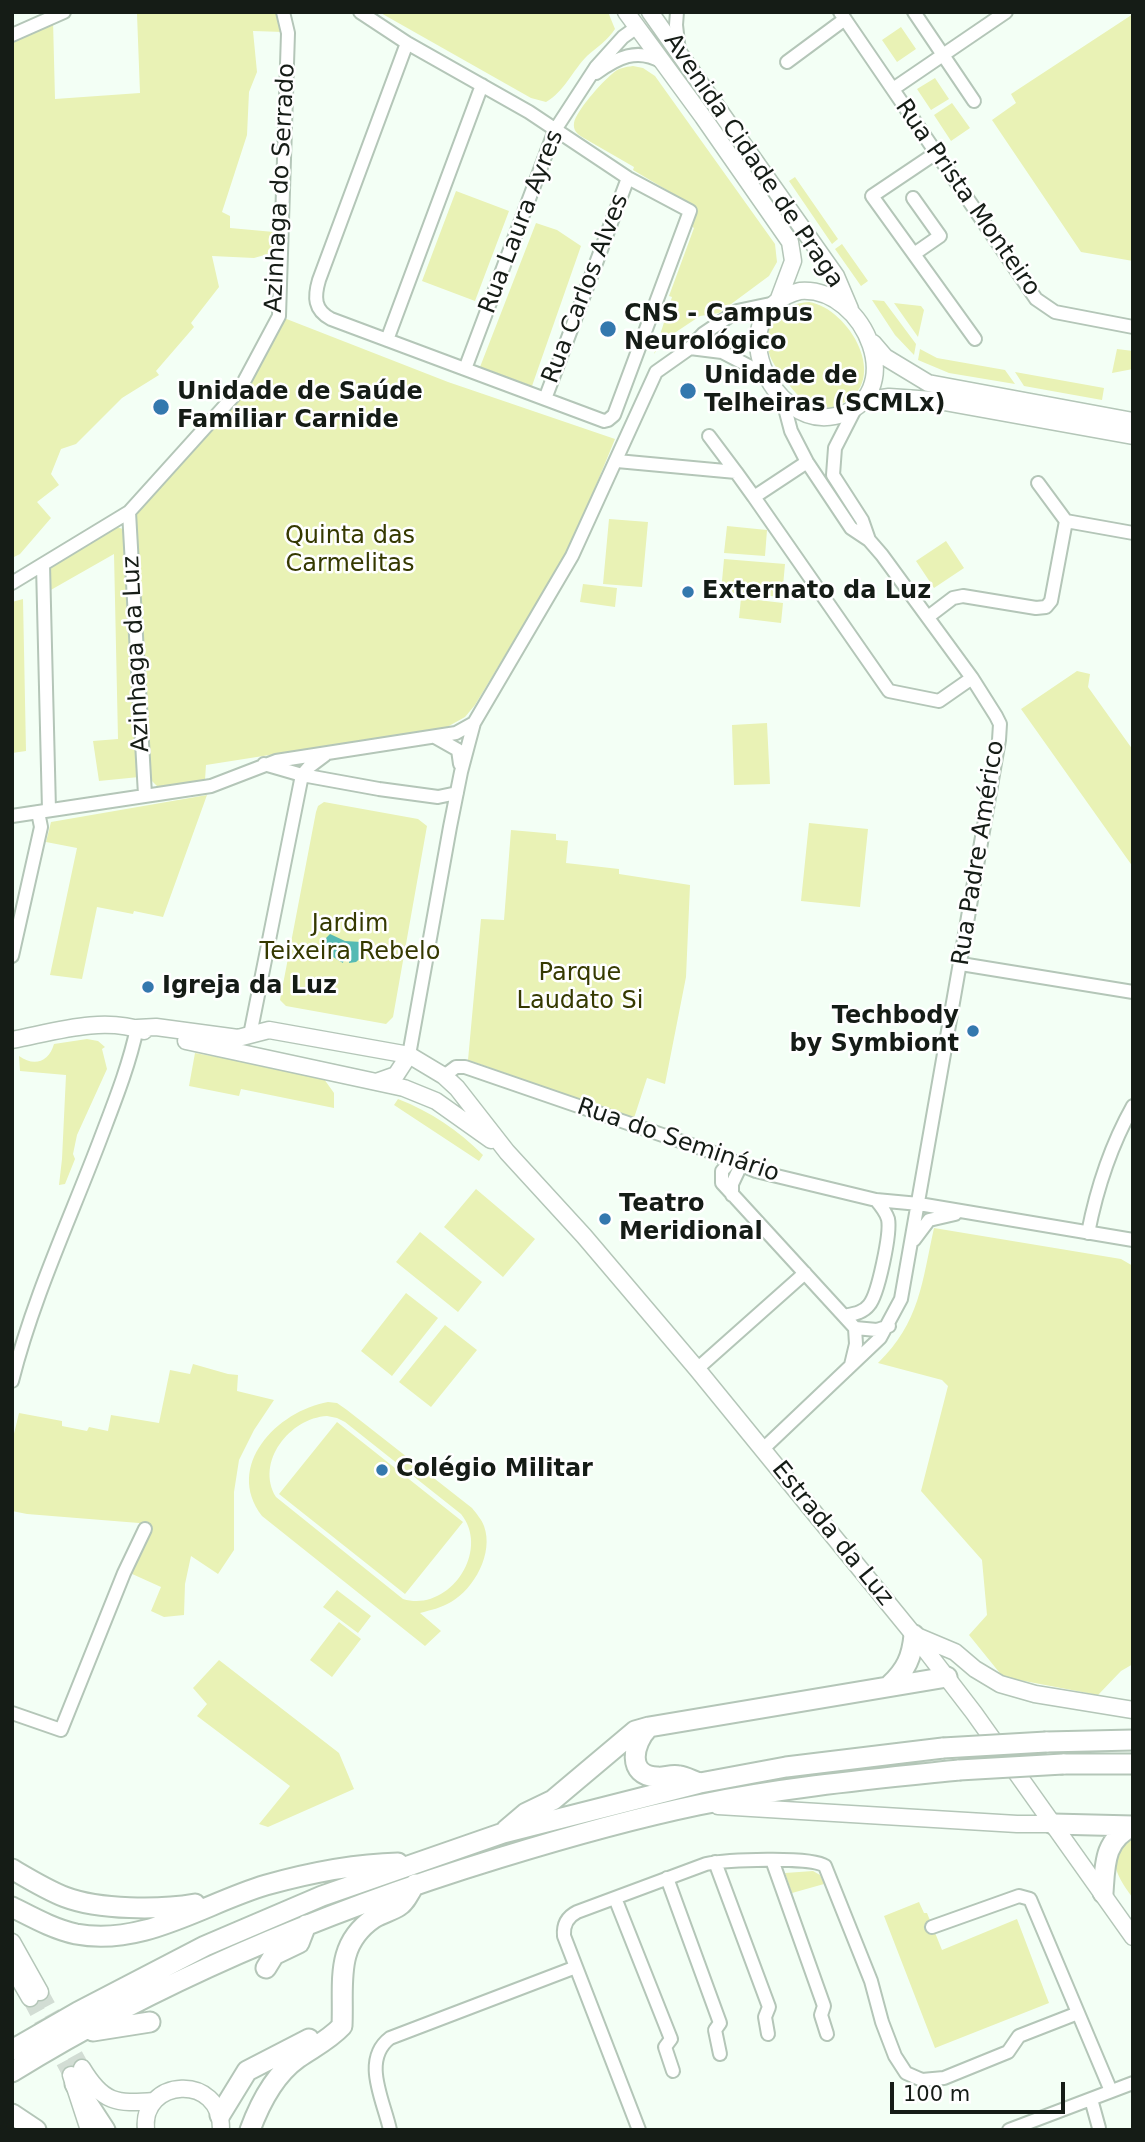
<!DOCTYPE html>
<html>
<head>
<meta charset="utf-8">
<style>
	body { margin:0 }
	#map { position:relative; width:1145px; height:2142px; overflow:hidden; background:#f3fff5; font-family:"DejaVu Sans",sans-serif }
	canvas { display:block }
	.frame { position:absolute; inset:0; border:14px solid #151c16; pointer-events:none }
	.scale { position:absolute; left:890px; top:2082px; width:175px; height:32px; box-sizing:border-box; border:4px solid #151c16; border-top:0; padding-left:9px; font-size:21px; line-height:24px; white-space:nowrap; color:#151c16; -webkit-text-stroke:5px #fff; paint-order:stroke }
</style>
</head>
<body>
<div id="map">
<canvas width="1145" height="2142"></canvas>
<div class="frame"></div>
<div class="scale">100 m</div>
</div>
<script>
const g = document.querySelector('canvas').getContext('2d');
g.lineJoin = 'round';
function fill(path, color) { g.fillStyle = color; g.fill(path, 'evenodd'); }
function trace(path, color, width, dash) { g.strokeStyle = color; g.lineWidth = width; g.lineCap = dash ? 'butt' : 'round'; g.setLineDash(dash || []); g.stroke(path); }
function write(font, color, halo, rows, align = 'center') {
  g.font = font + ' "DejaVu Sans",sans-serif'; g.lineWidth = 5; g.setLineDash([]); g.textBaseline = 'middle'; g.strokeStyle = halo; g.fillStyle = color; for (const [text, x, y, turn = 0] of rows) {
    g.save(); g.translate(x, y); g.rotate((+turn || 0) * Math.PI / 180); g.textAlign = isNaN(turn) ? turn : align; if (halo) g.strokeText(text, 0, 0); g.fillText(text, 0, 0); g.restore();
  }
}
const green = new Path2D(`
	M180 12H275L281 16 284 32 253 31 257 72 249 92 247 135 222 212 230 216V228L274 232 275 252 254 258 212 256 219 287 191 323 194 327 156 371 159 375 122 398 76 444 61 449 51 474 59 485 37 502 51 518 20 554 12 558V39L53 20 55 99 140 93 137 14Z
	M379 12H608L615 29C607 41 597 47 587 56 573 70 564 92 546 102L531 98Z
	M1133 14V261L1081 252 992 120 1016 103 1011 94Z
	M901 27 916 49 897 62 882 40Z
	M633 66 643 68 655 76 775 244 777 262 769 276 719 313 700 316 664 340 654 354 672 297 669 296 694 228 690 225V207L687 202 633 170 634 167 582 137C577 134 573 130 574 123 576 111 602 82 612 74 618 68 625 67 633 66Z
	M935 78 949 99 931 110 917 89Z
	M952 103 970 128 951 141 934 115Z
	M795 177 838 239 832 244 789 181Z
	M456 191 509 211 475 301 422 281Z
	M536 223 557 230 581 246 532 386 480 367Z
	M842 244 868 281 861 286 835 249Z
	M872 300 884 301 916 344 914 355 895 335Z
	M809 302C849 308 892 382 841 404 815 416 798 398 784 378 779 371 773 364 770 356 759 327 781 303 809 302Z
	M894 303 921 306 924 310 918 337Z
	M284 318 448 382 615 439 572 544 475 705 465 717 447 727 206 765 205 780 158 787 148 777 135 510 239 395Z
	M920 349 937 358 1005 370 1015 384 949 373 918 360Z
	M1117 349 1133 351V369L1112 373Z
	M1015 372 1104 388 1102 400 1024 386Z
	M609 519 648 522 642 587 603 584Z
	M115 526 125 530 139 777 99 781 93 741 118 739 114 554 49 591 48 568Z
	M727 526 767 530 765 556 724 553Z
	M946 541 964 568 934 588 916 561Z
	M724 559 785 564 782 597 721 592Z
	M583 584 617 588 615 607 580 602Z
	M741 598 783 603 781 623 739 618Z
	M23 599 26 751 12 753V602Z
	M1077 671 1090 674 1088 687 1133 750V867L1021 709Z
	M767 723 770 784 734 785 732 725Z
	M207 795 163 917 134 911 133 914 97 907 82 979 50 975 77 848 46 842 51 822Z
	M324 802 418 819 427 826 393 1017 386 1024 286 1006 280 1000 316 812 318 806Z
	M809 823 868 829 860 907 801 901Z
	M511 830 556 834V840L568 841 566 863 619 869V874L690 885 686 977 665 1084 647 1078 634 1118 468 1060 481 919 504 920Z
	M87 1039 98 1041 105 1047 102 1049 107 1069 77 1135 73 1154 75 1159 65 1184 59 1185 62 1159 66 1075 20 1071 19 1056C34 1067 49 1062 54 1044Z
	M195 1053 279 1068 324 1079 334 1093V1108L241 1089 239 1096 189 1086Z
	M398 1099C431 1112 458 1130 483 1155L479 1161 394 1105Z
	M476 1189 535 1239 503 1277 444 1227Z
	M934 1228 1121 1259 1133 1266V1664L1121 1671 1098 1695 1003 1677 969 1635 987 1615 982 1560 921 1491 948 1386 942 1380 878 1363C920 1322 922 1282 934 1228Z
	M420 1232 482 1282 458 1312 396 1262Z
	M406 1293 438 1318 392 1376 361 1351Z
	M445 1325 477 1350 431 1407 399 1382Z
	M193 1364 228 1374 238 1375 237 1391 274 1400 254 1430 239 1460 234 1492V1550L218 1574 191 1556 185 1584 184 1615 164 1617 151 1611 161 1587 130 1573 152 1530 139 1523 27 1514 12 1511V1442L19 1413 62 1421V1426L87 1431 89 1427 108 1431 111 1415 159 1423 170 1370 190 1374Z
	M328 1402 337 1403 347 1410 472 1508C476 1513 482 1520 484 1526 494 1553 474 1589 451 1602 441 1608 431 1610 420 1613L441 1631 425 1646 262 1516C224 1466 277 1411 328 1402ZM327 1416 337 1418 345 1422 461 1514C491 1551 449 1613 403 1599L276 1497C255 1462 290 1418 327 1416Z
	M337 1422 463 1522 405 1594 279 1494Z
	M337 1590 371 1616 358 1633 323 1607Z
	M339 1622 361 1639 332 1677 310 1660Z
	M219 1660 339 1753 354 1789 268 1827 259 1824 290 1786 197 1716 207 1704 193 1688Z
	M1133 1839V1898C1119 1879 1101 1853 1133 1839Z
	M813 1871 820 1875 824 1884 792 1893 785 1873Z
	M919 1902 924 1913H927L942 1950 1017 1919 1049 2003 935 2048 884 1916Z`);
const water = new Path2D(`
	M330 934 345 941 361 942 366 953 356 962 349 963 350 953 345 952 343 963 333 957 323 941Z`);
const majorTunnel = new Path2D(`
	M40 1992 82 2068
	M30 1998 71 2075`);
const minor = new Path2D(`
	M360 12 407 43 529 112 628 178 690 211 614 415 608 420 604 421 331 319C314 310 314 297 319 280L407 43
	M677 12 676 25 679 52
	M840 12 1036 299 1055 312 1133 327
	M914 12 974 101
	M12 35 64 12
	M787 62 845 19
	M596 73C617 58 637 47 662 62
	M893 89 1006 12
	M936 153 872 196 975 339
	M913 198 940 236 914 254
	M387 340 482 85
	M690 348 722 352 768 376
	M465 369 555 130 596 67 623 37 637 27
	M545 399 628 178
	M857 405 835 448 833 475 862 520 869 540
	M709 436 736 472
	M617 461 736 472 754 497 807 462
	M1038 483 1066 521 1133 533
	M754 497 889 691 939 701 972 678
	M129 512 145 795
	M43 565 49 810
	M12 583 129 512 240 389 279 316 288 33 283 12
	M928 617 953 598 963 596 1036 608 1046 607 1051 601 1066 521
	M435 737 458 750 460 764
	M264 764 302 775 379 789 438 797 457 793
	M12 816 211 786 276 761 456 733 474 723
	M12 956 41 827 38 812
	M961 964 1133 992
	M250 1035 302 775 309 767 325 755
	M409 1055 450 827 461 772 474 723 572 556 656 372 690 348 703 334 737 311 775 303
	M444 1076 456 1067H465L706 1150 756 1171 876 1200 919 1204 1133 1240
	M731 1161 722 1171V1183L855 1328
	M732 1195V1184L741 1165
	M1088 1233C1097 1187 1110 1147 1133 1106
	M914 1240 929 1220 955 1214
	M844 1316C853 1314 863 1313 869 1305 878 1295 891 1233 888 1219 886 1212 881 1206 876 1200
	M855 1328 877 1330 889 1326
	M851 1365 856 1344 855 1328
	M697 1369 805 1273
	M12 1381C33 1298 70 1219 100 1140 114 1103 129 1066 137 1028
	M763 1449 880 1338 901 1299 999 740 1000 724 996 716 972 678 882 555 869 540 851 528 807 462 791 431 782 397
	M12 1713 61 1730 124 1573 145 1529
	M772 1860 824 2006 821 2015 827 2034
	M715 1862 769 2007 765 2017 768 2034
	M667 1878 720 2023 715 2030 720 2054
	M615 1898 671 2039 665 2047 673 2071
	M932 1927 1019 1896 1030 1899 1111 2091
	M1091 2099 1099 2128
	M390 2130C384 2101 361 2060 390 2038L576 1967
	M639 2130 564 1936C563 1925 567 1917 577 1912L706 1864C725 1860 811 1856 825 1866L871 1981 882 2022 895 2056 906 2073 922 2080 944 2078 1008 2052 1019 2036 1078 2013
	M1009 2130 1133 2083`);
const major = new Path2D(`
	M626 12 703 117 790 242 793 261 778 301
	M650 12 836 276 850 309
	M800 291C866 286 911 399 835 416 771 430 718 312 800 291Z
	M873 343 885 357 928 383 1133 421
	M861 401 889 397 933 400 1133 436
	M137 1028 156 1027 238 1038 269 1030 409 1055 444 1076 457 1088 507 1152 584 1236 697 1369 914 1635 974 1713 1133 1937
	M12 1040C54 1032 102 1016 144 1031
	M186 1041 404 1088 436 1101 491 1140
	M379 1081 396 1075 409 1055
	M917 1636 955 1652 975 1669 1000 1684 1035 1694 1133 1710
	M718 1806 1017 1824H1053
	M12 1942 40 1992
	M12 1967 30 1998
	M82 2068C103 2103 116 2104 154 2101
	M71 2075 89 2130
	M146 2130C140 2078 222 2072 221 2130`);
const highway = new Path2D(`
	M890 1685C906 1670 912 1657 914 1635
	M648 1728C633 1743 626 1776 657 1777 664 1778 672 1774 679 1776 686 1777 693 1781 700 1783
	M1046 1742 1133 1740
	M1063 1764H1133
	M1053 1824 1133 1826
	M506 1830 526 1813 553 1800 635 1731 649 1727 947 1677
	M12 1869C29 1879 47 1890 65 1897 99 1910 160 1910 195 1904
	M1103 1893C1105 1864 1104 1840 1133 1826
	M12 1907C32 1917 53 1929 76 1934 143 1947 205 1903 266 1885 309 1873 353 1864 398 1863
	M266 1968 274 1955 299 1943 306 1925
	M93 2031 150 2022
	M12 2050 78 2012 205 1946 322 1896 503 1833 700 1783 786 1767 943 1748
	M12 2072C164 1978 329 1910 499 1858 564 1838 631 1819 698 1805 784 1787 872 1779 959 1770
	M75 2084 105 2130
	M12 2114 36 2130
	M220 2115 247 2071 309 2039
	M250 2130C260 2103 274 2075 298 2058 314 2047 329 2040 342 2026 344 1983 334 1945 374 1918 382 1913 392 1911 399 1906 406 1902 410 1891 415 1884`);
const highwayBridge = new Path2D(`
	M943 1748 1046 1742
	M959 1770 1063 1764`);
const markers = [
	[608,329,9,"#3478ae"],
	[688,391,9,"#3478ae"],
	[161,407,9,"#3478ae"],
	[688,592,7,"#3478ae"],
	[148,987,7,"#3478ae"],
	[973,1031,7,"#3478ae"],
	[605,1219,7,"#3478ae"],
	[382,1470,7,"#3478ae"]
];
const streetNames = [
	["Avenida Cidade de Praga",753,161,56],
	["Azinhaga do Serrado",281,188,-87],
	["Rua Prista Monteiro",967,198,55],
	["Rua Laura Ayres",522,222,-69],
	["Rua Carlos Alves",586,289,-69],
	["Azinhaga da Luz",137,654,-93],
	["Rua Padre Américo",979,853,-81],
	["Rua do Seminário",678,1141,19],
	["Estrada da Luz",832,1534,51]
];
const poiNames = [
	["CNS - Campus",624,315],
	["Neurológico",624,343],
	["Unidade de",704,377],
	["Telheiras (SCMLx)",704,405],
	["Unidade de Saúde",177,393],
	["Familiar Carnide",177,421],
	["Externato da Luz",702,592],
	["Igreja da Luz",162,987],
	["Techbody",959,1017,"right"],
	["by Symbiont",959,1045,"right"],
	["Teatro",619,1205],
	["Meridional",619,1233],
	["Colégio Militar",396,1470]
];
const parkNames = [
	["Quinta das",350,537],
	["Carmelitas",350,565],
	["Jardim",350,925],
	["Teixeira Rebelo",350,953],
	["Parque",580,974],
	["Laudato Si",580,1002]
];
fill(green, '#e9f2b5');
fill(water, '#55bab4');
trace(majorTunnel, '#d2ddd4', 16, [16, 8]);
trace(minor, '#b4c6b8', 16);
trace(major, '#b4c6b8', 19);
trace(highway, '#b4c6b8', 23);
trace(minor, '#fff', 12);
trace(major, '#fff', 16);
trace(highway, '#fff', 19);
trace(highwayBridge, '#b4c6b8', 23, []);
trace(highwayBridge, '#fff', 19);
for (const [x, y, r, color] of markers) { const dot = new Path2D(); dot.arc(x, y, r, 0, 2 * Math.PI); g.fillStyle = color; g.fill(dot); trace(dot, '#fff', 2.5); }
write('24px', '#151c16', '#fff', streetNames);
write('bold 24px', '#151c16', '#fff', poiNames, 'left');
write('24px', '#353900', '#fff', parkNames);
</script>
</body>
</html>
